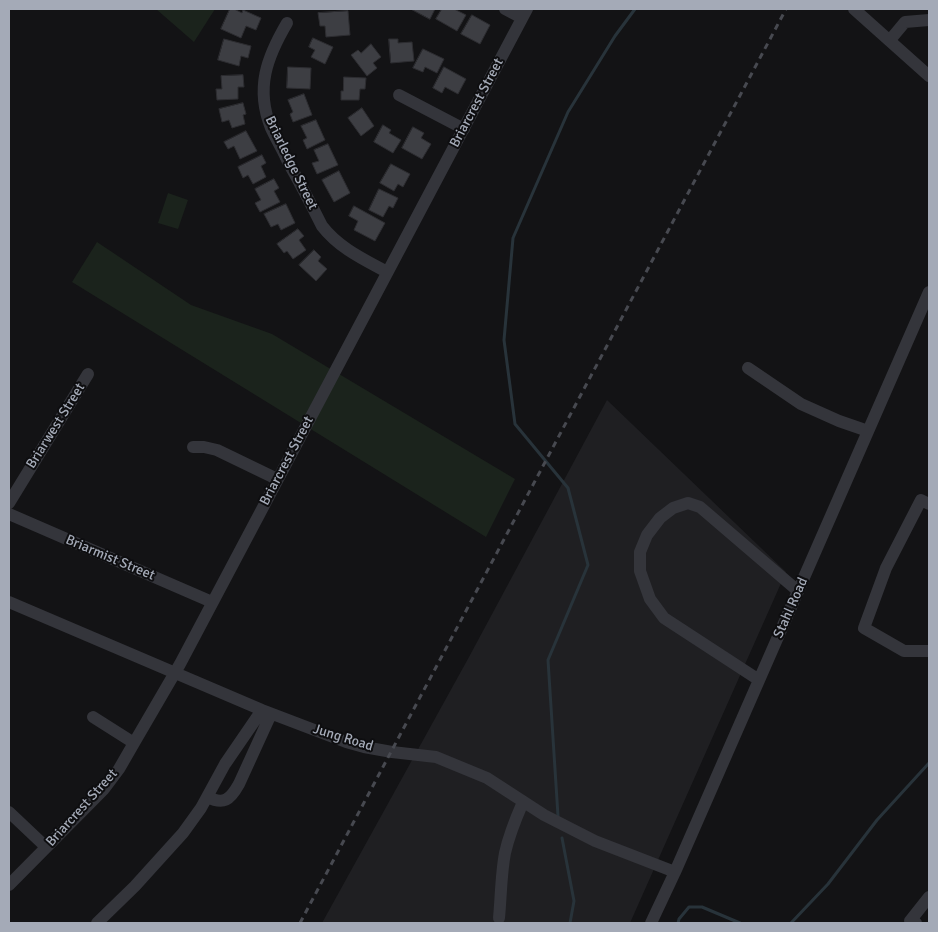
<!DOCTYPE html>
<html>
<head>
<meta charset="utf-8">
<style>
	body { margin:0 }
	#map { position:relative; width:938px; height:932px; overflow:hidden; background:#131315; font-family:Signika,sans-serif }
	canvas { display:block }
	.frame { position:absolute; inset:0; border:10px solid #a4aab7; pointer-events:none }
</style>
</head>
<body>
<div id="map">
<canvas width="938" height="932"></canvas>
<div class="frame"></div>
</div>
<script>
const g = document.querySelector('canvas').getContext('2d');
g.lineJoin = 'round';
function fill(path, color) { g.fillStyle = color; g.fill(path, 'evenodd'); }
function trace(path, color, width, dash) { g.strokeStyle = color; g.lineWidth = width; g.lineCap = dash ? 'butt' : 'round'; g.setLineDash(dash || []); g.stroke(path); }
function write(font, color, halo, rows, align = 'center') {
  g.font = font + ' Signika,sans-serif'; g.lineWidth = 4; g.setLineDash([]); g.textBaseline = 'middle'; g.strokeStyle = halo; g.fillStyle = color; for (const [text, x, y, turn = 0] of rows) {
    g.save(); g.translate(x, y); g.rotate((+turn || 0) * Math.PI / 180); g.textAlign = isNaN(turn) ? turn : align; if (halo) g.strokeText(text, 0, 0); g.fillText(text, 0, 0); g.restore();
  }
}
const built = new Path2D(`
	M607 400 786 572 630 923H322L469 657Z`);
const green = new Path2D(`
	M156 9H215L194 42Z
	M168 193 188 200 178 229 158 223Z
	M97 242 191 305 272 334 515 479 486 537 72 282Z`);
const stream = new Path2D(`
	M558 816 548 660 588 565 568 488 515 424 504 340 513 238 568 112 615 36 635 9
	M562 838 574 901 570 923
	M678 923 679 919 689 907H702L740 923
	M791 923 828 884 877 820 929 763`);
const building = new Path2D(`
	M230 9H234L242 13 243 10 261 18 256 30 246 26 241 38 221 29Z
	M411 9H435L430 19Z
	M442 9H454L466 15 457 31 436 19Z
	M348 11 350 35 326 37 325 26H320L318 13Z
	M472 15 490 25 480 44 461 34Z
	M313 38 333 47 325 64 311 57 315 50 309 47Z
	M224 39 251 46 248 58 241 56 239 66 218 60Z
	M389 39H398V43L412 42 414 61 391 63Z
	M371 44 381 57 373 63 377 68 367 76 351 55 358 50 361 53Z
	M423 49 444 59 437 73 425 67 423 72 413 68Z
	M288 67 311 68 310 89 287 88Z
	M444 67 466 79 458 94 445 87 442 93 433 88Z
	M243 75 244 87H238V99L217 100 216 89H222L221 76Z
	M344 77 366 78 365 89H360L359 100H341V91H343Z
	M304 94 312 115 293 122 290 114 293 112 288 100Z
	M243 103 246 114 243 115 245 124 232 128 229 120 222 122 219 109Z
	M362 108 374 126 361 136 348 118Z
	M316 120 325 140 307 149 303 140 307 138 301 126Z
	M383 125 391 130 389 133 401 140 393 153 374 142Z
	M413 127 424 133 421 138 431 144 422 159 402 148Z
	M246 131 257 151 240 159 234 146 228 149 224 142Z
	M328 144 338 165 317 174 312 163 319 161 314 150Z
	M262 155 266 163 261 166 266 177 253 184 248 175 243 178 238 167Z
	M391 164 410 174 403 187 398 184 394 191 380 183Z
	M339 171 350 193 334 202 322 180Z
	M274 179 279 188 274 191 280 202 260 212 255 203 261 200 255 189Z
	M379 189 398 198 393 208 389 206 383 217 369 210Z
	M286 204 295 223 281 230 278 224 271 227 264 214Z
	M354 206 385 223 375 241 354 230 358 221 349 216Z
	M298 229 304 236 299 240 306 250 293 259 287 251 284 253 277 244Z
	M314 250 321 257 318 261 327 269 316 281 299 265Z`);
const minor = new Path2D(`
	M505 9 522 18
	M854 9 929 76
	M287 23C267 57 255 88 271 128 276 139 283 150 288 162 300 183 311 204 322 226 339 248 363 259 387 272
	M890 40 905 22 929 20
	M399 95 464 129
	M748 368 801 404 839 421 868 431
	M193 447H204L217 450 277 479
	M9 503 88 374
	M929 504 921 500 886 568 864 628 904 651H929
	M9 514 212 602
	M9 602 262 710 346 742 364 747 392 752 436 757 487 778 544 815 595 841 675 872
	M759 680 664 618 650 599 640 571V552L647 535 660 518 673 508 688 503 700 507 798 591
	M93 717 134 743
	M207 797C224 805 230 800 239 784L271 714
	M9 812 46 847
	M9 885 104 789 119 769 134 743 180 664 527 9
	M499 918C501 897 501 874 505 853 509 835 516 818 523 802
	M97 923 135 886 183 833 201 808 225 764 262 710
	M651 923 675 872 929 292
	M916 923 910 921 929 897`);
const rail = new Path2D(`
	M300 923 786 9`);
const streetNames = [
	["Briarcrest Street",477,103,-62],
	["Briarledge Street",291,163,64],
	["Briarwest Street",56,426,-58],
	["Briarcrest Street",287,461,-62],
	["Briarmist Street",110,558,23],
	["Stahl Road",791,608,-66],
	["Jung Road",343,738,17],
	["Briarcrest Street",82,808,-48]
];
fill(built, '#1f1f22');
fill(green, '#1b231c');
trace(stream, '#28333a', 3);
fill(building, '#3d3e43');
trace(building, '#2d2d31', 1);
trace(minor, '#34353b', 12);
trace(rail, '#474950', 3, [6, 5]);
write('14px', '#a4aab7', '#0e0e10', streetNames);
</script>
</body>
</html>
